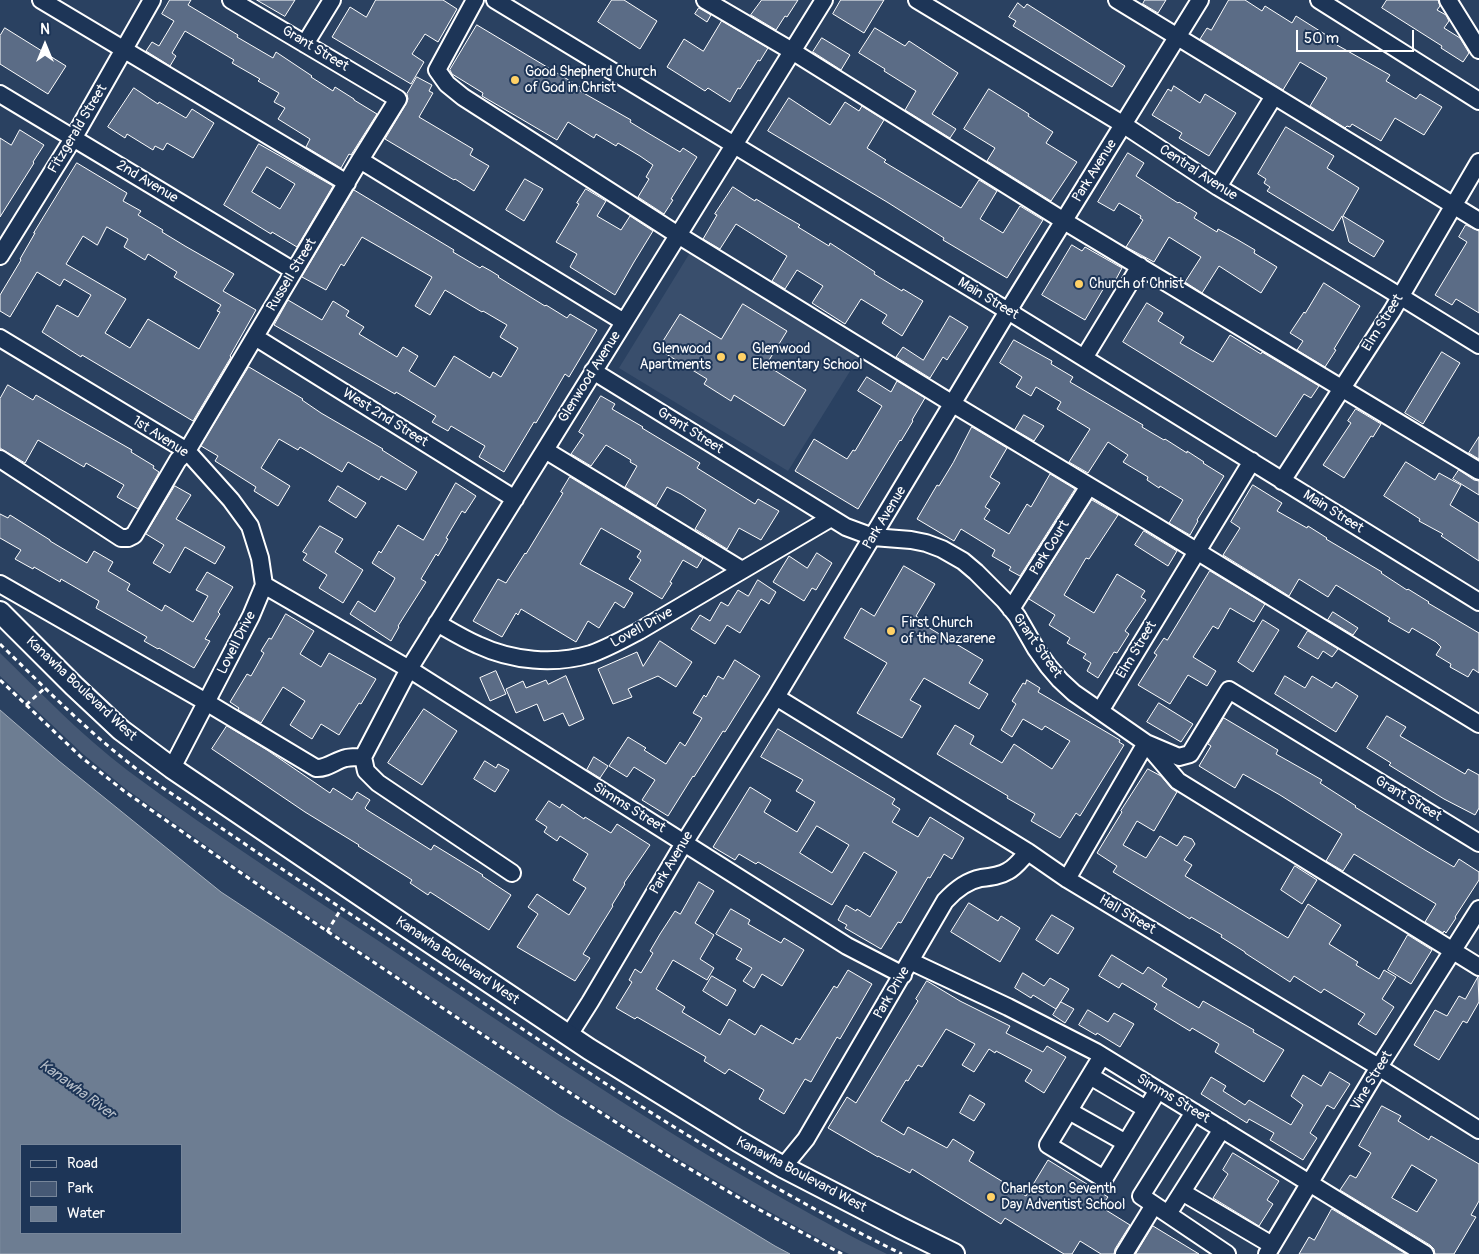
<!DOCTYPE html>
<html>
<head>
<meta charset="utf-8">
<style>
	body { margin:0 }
	#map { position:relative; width:1479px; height:1254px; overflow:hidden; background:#2a4161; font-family:Pangolin,sans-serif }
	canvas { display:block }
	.legend { position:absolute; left:20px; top:1144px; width:162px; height:90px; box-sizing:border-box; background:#1d3557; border:1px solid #77869a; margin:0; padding:6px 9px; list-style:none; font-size:15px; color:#fff }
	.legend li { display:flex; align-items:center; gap:10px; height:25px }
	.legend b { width:25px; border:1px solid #77869a }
	.north { position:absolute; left:20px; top:20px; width:50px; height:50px; -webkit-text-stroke:4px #1d3557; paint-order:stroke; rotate:0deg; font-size:14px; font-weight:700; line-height:20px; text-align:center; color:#fff }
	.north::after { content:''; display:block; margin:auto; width:18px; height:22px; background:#fff; clip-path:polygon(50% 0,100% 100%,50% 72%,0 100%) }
	.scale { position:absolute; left:1296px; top:30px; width:118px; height:22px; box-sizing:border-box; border:2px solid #fff; border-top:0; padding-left:6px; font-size:15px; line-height:18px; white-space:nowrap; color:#fff; -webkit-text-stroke:4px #1d3557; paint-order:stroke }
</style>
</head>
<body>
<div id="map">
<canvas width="1479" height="1254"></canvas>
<ul class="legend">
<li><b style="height:6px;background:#1d3557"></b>Road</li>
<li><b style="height:14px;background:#465975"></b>Park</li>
<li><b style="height:14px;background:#6d7d92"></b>Water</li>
</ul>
<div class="north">N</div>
<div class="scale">50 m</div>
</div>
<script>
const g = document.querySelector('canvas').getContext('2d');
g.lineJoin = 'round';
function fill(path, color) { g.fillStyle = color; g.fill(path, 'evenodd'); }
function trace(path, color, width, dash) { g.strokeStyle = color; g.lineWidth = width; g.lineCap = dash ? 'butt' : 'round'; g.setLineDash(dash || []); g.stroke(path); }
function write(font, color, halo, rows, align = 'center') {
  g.font = font + ' Pangolin,sans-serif'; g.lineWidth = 4; g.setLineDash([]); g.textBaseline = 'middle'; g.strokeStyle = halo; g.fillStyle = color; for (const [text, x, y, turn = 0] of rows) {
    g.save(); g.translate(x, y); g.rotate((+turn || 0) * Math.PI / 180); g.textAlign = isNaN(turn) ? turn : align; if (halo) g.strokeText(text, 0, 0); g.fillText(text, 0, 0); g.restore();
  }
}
const built = new Path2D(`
	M696 243 865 347 788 471 619 368Z`);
const green = new Path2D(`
	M0 653C41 693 81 735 127 770 219 839 318 900 413 964 536 1046 658 1129 787 1201 820 1219 853 1238 887 1254H849L836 1248 759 1206 675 1157 562 1085 268 889 126 789 83 754 0 676Z`);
const water = new Path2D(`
	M0 710 59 761 221 892 559 1115 775 1246 790 1254H0ZM21 1145H181V1233H21Z`);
const building = new Path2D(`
	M170 0H191L188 5 238 35 237 37 273 58 276 52 312 76 311 77 333 91 335 87 354 99V100L377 114 351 155 349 154 341 168 306 147 310 139 278 119 285 108 274 102 279 93 258 81 260 79 232 63 234 60 185 31 172 53 176 56 170 66 146 51 152 42 159 46 174 21 162 14Z
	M257 0H295L285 16Z
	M376 0H443L457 9 438 42 425 34 412 54 424 62 411 84 332 37 350 7 366 17Z
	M612 0H624L657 21 640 49 598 22Z
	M762 0H798L787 17 785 16 776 30 751 15Z
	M841 0H884L864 33 833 14Z
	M1145 0H1166L1158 13 1143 4Z
	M1229 0H1245L1262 11 1265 6 1292 23 1296 16 1339 43 1337 45 1390 75 1386 81 1416 99 1420 94 1442 107 1424 135 1395 118 1381 141 1352 124 1350 127 1347 126 1345 128 1310 106 1327 78 1300 62 1283 90 1200 39 1207 28 1211 30Z
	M1387 0H1438L1440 6 1437 10 1446 15 1449 21 1444 28 1460 38 1469 53 1463 62 1441 48 1442 46 1382 8Z
	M1018 3 1024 8 1027 4 1125 66 1112 87 1013 26 1016 21 1009 17Z
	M699 8 711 15 707 22 695 14Z
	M722 21 768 48 760 61 758 60 740 89 738 88 730 102 708 88 705 91 667 67 684 39 703 51Z
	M477 25 582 88 580 91 631 120 630 122 648 133 680 152 683 148 697 157 671 199 673 200 664 214 638 197 649 179 646 177 653 165 640 156 618 143 616 146 596 134 594 138 568 122 557 140 482 96 483 93 452 74 450 70Z
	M5 28 66 66 48 94 0 64V36Z
	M875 28 905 46 909 41 958 73 932 114 956 129 950 138 905 110 916 91 884 71 885 69 859 53Z
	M822 38 850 55 841 70 813 52Z
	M417 77 432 85 429 91 433 93 419 117 473 149 470 155 489 166 474 191 455 179 454 180 385 139 406 104 408 99 407 94Z
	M1174 86 1200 103 1205 94 1236 113 1209 156 1179 138 1182 133 1152 115 1168 89 1171 91Z
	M134 88 158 104 159 102 186 118 192 109 214 123 193 158 167 143 163 150 155 146 153 150 127 134 125 138 108 127Z
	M989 89 1029 114 1028 116 1053 132 1046 143 1077 162 1051 201 987 161 995 148 964 129Z
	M789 98 830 125 845 102 859 111 862 106 884 120 867 148 886 160 884 162 961 208 979 180 997 191 980 219 1003 233 1020 206 1043 220 1007 278 943 240 944 238 887 202 768 131Z
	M1286 127 1334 156 1327 168 1359 188 1343 216 1384 241 1374 257 1349 242 1342 216 1333 231 1267 191 1270 187 1264 183 1266 179 1258 174Z
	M20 130 44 145 33 162 34 163 0 217V138L11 145Z
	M259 144 333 186 297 247 272 232 271 234 224 205ZM267 167 295 184 280 209 252 192Z
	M1128 153 1144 163 1136 176 1178 203 1179 202 1197 213 1194 218 1217 232 1218 229 1238 240 1255 250 1254 253 1277 267 1261 293 1219 266 1202 293 1185 282 1201 257 1169 237 1154 262 1126 247 1143 220 1140 218 1141 216 1119 203 1114 211 1098 202Z
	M77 163 127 193 123 201 141 211 138 215 163 230 162 232 185 246 234 274 223 291 256 310 230 356 231 357 193 421 82 355 81 357 42 332 57 305 78 317 91 295 64 279 60 286 37 272 10 317 0 311V295L21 260 20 259 35 233H34ZM107 227 128 239 124 247 145 260 148 254 177 272 174 277 221 305 217 311 220 312 199 349 148 319 130 348 105 333 126 299 66 264 83 236 97 245Z
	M525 179 543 189 524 221 506 210Z
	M733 187 755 201 756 199 781 214 800 225 798 227 829 246 830 243 875 272 874 274 902 291 903 289 923 301 902 336 882 323 887 315 861 299 845 324 812 303 823 286 797 270 785 289 772 281 787 256 736 224 720 249 703 239 717 215 715 214Z
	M586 189 606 201 597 216 621 230 630 216 653 231 634 262 615 295 570 267 577 254 556 242 579 204 577 203Z
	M354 190 454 250 453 252 480 268 482 266 491 271 499 276 498 277 545 306 546 305 567 318 570 314 597 330 569 377 565 374 536 423 534 422 504 472 479 457 485 446 451 426 448 431 432 422 436 416 396 392 395 394 274 325 288 300 322 320 333 301 349 311 346 316 364 327 359 334 397 357 403 347 418 356 409 371 435 387 454 356 490 378 493 372 501 377 518 348 500 337 507 325 483 311 482 312 445 290 430 315 415 306 432 277 362 237 344 266 341 264 326 290 302 277Z
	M1466 225 1479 231V313L1456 299 1452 305 1435 295 1467 242 1459 237Z
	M1072 245 1082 251 1085 247 1122 268 1115 281 1112 280 1108 287 1105 286 1085 320 1042 295Z
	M1324 283 1360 306 1334 349 1336 350 1325 367 1297 350 1303 341 1290 333 1304 312 1305 313Z
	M1147 303 1163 313 1158 321 1184 337 1180 343 1213 362 1230 335 1261 354 1262 352 1319 386 1311 398 1304 394 1276 437 1123 342Z
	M743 304 787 331 766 365 806 390 784 426 734 395 731 401 704 384 707 379 658 349 680 314 721 339Z
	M950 316 968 327 947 360 943 357 930 378 896 357 903 347 923 360Z
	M1014 340 1052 361 1051 364 1073 377 1070 382 1143 425 1142 427 1164 440 1165 439 1187 453V451L1204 462 1203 463 1224 476 1197 520 1198 521 1190 535 1169 523 1183 500 1160 486 1159 488 1147 480 1148 477 1123 462 1128 455 1108 442 1088 473 1069 462 1090 429 1057 409 1061 402 1036 387 1031 396 1016 387 1022 377 1000 363Z
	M1442 352 1460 363 1423 424 1405 413Z
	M249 367 303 399 302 400 321 413 383 449 382 450 417 472 406 490 381 476 379 480 348 462 342 472 300 447 298 450 279 439 261 468 290 486 278 506 254 491 256 487 215 461 218 456 201 446Z
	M867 377 891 392 897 381 925 398 912 420 913 421 901 441 900 440 858 509 795 471 814 439 847 459 853 450 855 451 882 406 858 391Z
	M8 385 33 400 36 395 60 409 132 450 131 452 154 466 153 468 159 472 157 476 138 509 117 497 124 485 86 463 84 467 38 440 25 463 0 448V399Z
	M601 396 615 404 612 409 643 427 642 428 700 463 697 468 755 504 758 499 779 511 761 540 739 528 727 549 695 529 706 510 681 494 667 487 656 506 625 487 637 466 630 462 631 460 606 445 591 466 571 454 584 435 579 432Z
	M1356 409 1381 424 1373 437 1371 436 1344 478 1323 465 1351 423 1348 421Z
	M1024 415 1044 426 1034 441 1015 430Z
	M972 427 1007 448 990 477 1000 483 985 507 990 510 984 519 1009 534 1027 504 1031 507 1050 474 1075 489 1020 576 1009 570 1011 567 992 556 995 550 961 529 954 541 917 519 937 485 939 486 953 463Z
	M1479 437V459L1469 453Z
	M1406 462 1435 480 1439 473 1461 485 1450 505 1479 523V561L1441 536 1443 534 1419 521 1420 519 1384 496Z
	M1459 470 1474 480 1479 481V495L1453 479Z
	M570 477 703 558 697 568 683 560 670 582 672 583 662 599 629 579 641 560 637 557 641 551 601 528 580 564 633 593 624 608 615 602 599 628 588 621 576 642 521 609 518 615 516 613 502 637 473 621 498 579 506 583 525 553 526 554 563 493 561 492Z
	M456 483 476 496 465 513 462 511 446 538 448 539 438 556 436 554 421 579 426 582 398 626 399 627 391 641 350 614 358 601 375 612 393 582 395 578 372 563 379 551 381 553 398 525 423 540Z
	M1253 485 1282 503 1277 511 1307 528 1308 526 1327 538 1326 539 1382 572 1381 573 1407 590 1408 589 1429 602 1428 603 1479 633V673L1473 669 1468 677 1450 667 1451 664 1436 655 1441 647 1436 642 1412 628 1409 633 1388 621 1390 618 1336 585 1328 597 1299 579 1289 596 1223 555 1240 528 1231 522Z
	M175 486 191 495 176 519 225 547 215 564 185 547 170 573 153 563 164 545 146 534Z
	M338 486 366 503 356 518 329 501Z
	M1092 500 1118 515 1089 559 1086 558 1064 595 1094 613 1117 574 1145 591 1141 597 1146 600 1125 631 1129 634 1117 653 1114 652 1098 678 1087 671 1091 663 1083 658 1086 654 1067 643 1070 638 1049 625 1055 615 1029 599Z
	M0 514 8 518 10 515 50 540V541L87 563 94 551 113 562 108 571 130 584 127 590 162 611 165 605 193 622 208 596 196 590 207 572 233 587 218 612 220 614 205 639 210 641 194 668 159 648 158 649 144 641 147 637 96 608 99 601 61 579 60 582 34 567 33 569 15 559 21 550 0 538Z
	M320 526 343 539 335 552 363 570 343 603 319 588 327 575 303 560 307 554 303 552Z
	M1144 531 1177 551 1168 566 1135 545Z
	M817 553 832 563 816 590 812 588 804 601 773 582 789 556 807 568Z
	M904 566 935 584 916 616 923 621 921 623 983 660 969 683 988 694 979 709 924 678 910 700 921 706 902 738 857 713 887 663 844 638 861 608 874 616Z
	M1210 571 1265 604 1254 622 1230 608 1218 629 1213 626 1193 657 1216 671 1207 686 1188 675 1170 704 1138 685 1157 655 1154 653 1164 638 1167 640Z
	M758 580 776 592 769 604 761 599 740 633 727 625 715 644 691 629 700 615 710 621 721 602 728 606 738 590 748 596Z
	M1333 612 1358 628 1353 635 1328 620Z
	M286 614 314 631 300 654 321 667 329 653 376 679 361 704 359 703 339 735 321 724 312 739 290 725 305 701 283 687 261 723 238 710 239 708 230 702 247 674 251 676 264 653 261 651 269 638 271 639Z
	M1263 620 1279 630 1253 672 1238 662Z
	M1308 631 1338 649 1332 657 1323 651 1318 659 1298 647Z
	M660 641 692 662 676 687 658 676 628 689 632 697 613 704 598 669 637 652 643 666Z
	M735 660 760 676 725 732 723 731 694 777 693 776 668 816 642 800 655 780 634 767 627 777 609 766 628 737 646 748 644 750 666 764 680 742 685 746 702 718 693 713 704 695 706 697 718 676 723 679Z
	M496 671 506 694 490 701 480 678Z
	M566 676 584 719 569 726 563 713 544 721 537 704 516 713 506 689 523 681 526 688 546 680 548 684Z
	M1285 676 1305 688 1312 676 1332 688 1336 682 1358 696 1336 732 1275 694Z
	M1027 680 1040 688 1038 692 1120 740 1119 742 1124 745 1080 816 1076 813 1060 838 1031 821 1035 814 1007 798 1008 796 937 754 955 725 974 736 970 744 1002 763 1014 744 1052 769 1070 741 1045 726 1042 730 1023 719 1012 737 1001 730 1016 704 1012 701 1023 683 1025 684Z
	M1159 703 1193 724 1181 742 1147 722Z
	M424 709 457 731 422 785 388 763Z
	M1387 716 1406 727 1400 736 1465 774 1468 769 1479 775V808L1475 815 1444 799 1389 765 1391 763 1367 748Z
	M1224 718 1278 750 1276 754 1322 780 1320 783 1356 806 1355 807 1425 850 1454 867 1459 859 1479 872V880L1455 917 1456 918 1446 933 1444 931 1443 933 1425 922 1436 904 1354 854 1343 871 1326 861 1342 834 1280 795 1243 774 1235 788 1199 766 1211 746 1208 744Z
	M227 726 267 750 330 793 333 788 352 800 357 792 370 800 365 808 367 810 431 850 434 845 483 875 482 876 511 895 489 930 430 892 428 895 410 883 412 880 358 846 359 845 305 812 212 749Z
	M778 729 895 799 892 804 900 809 892 822 918 837 930 817 964 838 952 859 944 854 930 878 928 877 901 923 898 922 881 949 845 928 847 925 838 920 846 905 856 911 857 909 870 917 897 872 864 852 832 905 758 862 756 864 739 854 735 860 713 847 750 787 771 800 764 812 797 832 815 802 796 791 803 780 761 757ZM817 826 849 845 832 873 800 853Z
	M594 757 608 766 600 778 587 770Z
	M485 761 496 768 498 764 509 770 495 792 474 779Z
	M1148 769 1161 776 1171 788 1177 792 1154 831 1137 821 1123 845 1146 858 1160 836 1177 846 1184 836 1192 839 1195 844 1184 860 1192 865 1185 876 1288 938 1308 904 1341 925 1329 944 1358 962 1356 965 1379 979 1384 970 1396 977 1382 999 1394 1007 1376 1035 1358 1024 1365 1014 1324 989 1321 993 1294 976 1290 982 1245 953V952L1221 937 1222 935 1191 917 1190 919 1113 872 1117 866 1097 853 1122 812 1121 811Z
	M549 801 560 808 562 804 584 819 585 817 611 833 617 824 650 845 624 883 625 884 612 905 613 906 583 954 590 958 575 981 517 947 538 914 528 907 537 894 569 915 586 888 573 880 588 854 560 836 557 841 544 832 547 827 536 820Z
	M1295 866 1317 880 1302 904 1281 890Z
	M699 882 714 891 695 923 714 935 700 959 714 968 707 980 673 960 656 989 685 1007 682 1012 720 1035 729 1019 755 1035 761 1025 793 1044 796 1038 800 1040 834 986 837 988 848 970 872 984 840 1039 837 1037 811 1082 805 1079 784 1114 759 1099 764 1090 729 1069 725 1074 704 1061 706 1057 637 1017 635 1019 616 1008 632 982 629 980 635 969 641 973 653 953 650 951 660 934 675 911 680 914Z
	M969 903 998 921 1001 916 1020 928 1000 962 951 932Z
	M731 909 750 920 748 924 781 943 784 938 804 950 782 986 762 974 754 988 743 981 752 968 736 959 742 949 716 934Z
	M1052 915 1074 928 1058 954 1036 940Z
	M1408 935 1432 950 1411 984 1388 970Z
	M1112 955 1143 974 1148 967 1167 979 1162 986 1199 1008 1203 1001 1254 1030 1253 1032 1284 1050 1264 1082 1215 1052 1219 1044 1192 1028 1190 1031 1154 1009 1157 1004 1122 983 1119 988 1099 976Z
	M1023 973 1044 986 1050 978 1069 989 1056 1009 1033 995 1031 998 1015 988Z
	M712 976 736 990 727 1006 703 991Z
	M1478 977 1479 1002 1467 1023 1463 1021 1439 1060 1414 1045 1435 1010 1447 1016 1459 996 1465 999Z
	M927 981 960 1001 1010 1026 1006 1033 1043 1052 1047 1046 1066 1057 1044 1093 1025 1081 1032 1070 996 1051 995 1053 989 1049 974 1072 962 1065 975 1044 946 1029 922 1067 918 1065 908 1081 906 1080 881 1121 904 1135 908 1127 947 1148 953 1139 974 1152 969 1161 1026 1196 1048 1160 1108 1197 1101 1207 1130 1225 1115 1249 1114 1254H1101L1080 1241 1072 1254H1064L1005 1218 1001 1224 912 1169 910 1173 878 1156V1157L828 1128 847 1097 856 1103 918 1001 916 999Z
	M1061 1002 1074 1009 1065 1023 1053 1015Z
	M1088 1010 1108 1022 1114 1013 1134 1024 1120 1047 1097 1033 1096 1035 1079 1025Z
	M1330 1072 1350 1084 1334 1109 1327 1105 1310 1133 1317 1138 1303 1160 1270 1140 1274 1133 1249 1119 1247 1123 1201 1094 1211 1077 1226 1086 1223 1091 1245 1105 1249 1100 1291 1125 1303 1105 1291 1096 1303 1075 1321 1086Z
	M970 1095 985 1104 974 1121 960 1113Z
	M1382 1106 1401 1116 1398 1121 1429 1140 1431 1136 1479 1164V1201L1471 1215 1476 1217 1454 1254H1435L1434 1249 1430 1245 1340 1190 1350 1175 1356 1178 1371 1153 1359 1146ZM1412 1165 1437 1180 1417 1212 1392 1198Z
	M1233 1153 1279 1181 1267 1200 1273 1204 1259 1226 1213 1198 1228 1174 1223 1170Z
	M1332 1209 1406 1254H1299L1309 1237 1314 1240Z
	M1153 1226 1199 1254H1136Z`);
const path = new Path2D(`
	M0 644C42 685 83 727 129 763 147 778 168 791 187 804 262 857 339 906 415 957 573 1063 731 1171 902 1254
	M0 680 81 757 124 791 267 891 561 1087 673 1159 758 1209 842 1254
	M26 705 45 688
	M327 932 341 909`);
const minor = new Path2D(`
	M41 0 347 183
	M475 0 437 70 447 84 463 97 678 235 953 404 1154 525 1479 724
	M495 0 1008 311 1479 602
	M705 0 792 51 1064 221 1479 471
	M917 0 1124 125 1218 187 1385 287 1479 345
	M1117 0 1479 221
	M1319 0 1479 101
	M1448 0 1479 50
	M305 44 332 0
	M0 94 294 271
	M360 160 624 322
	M1218 187 1274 96
	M0 256 74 137 152 0
	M255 337 515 499
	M0 338 187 451 231 500 250 526 260 558 264 585 251 616 172 768
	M1084 358 1140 266
	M593 371 846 527 873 537 911 540 926 543 942 549 963 561 976 572 1004 600 1017 616 1036 649 1048 666 1060 680 1074 693 1146 743 1179 757 1190 754 1229 690 1479 843
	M545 450 742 570
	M0 459 121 538H128L134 535 178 460 187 451 360 160 398 99 231 0
	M1282 481 1392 311 1479 162
	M0 584 206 702 316 768C327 769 336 760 346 758 352 757 358 757 363 757L366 771 378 783 512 873
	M264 585 409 669 847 946 903 975
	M1011 609 1089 486
	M437 623C451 631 464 639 478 645 512 661 554 665 591 654 608 648 624 639 639 631L831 518
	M776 697 1028 852 1067 879 1372 1063 1479 1130
	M1100 711 1252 461
	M1149 747 1178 781 1479 967
	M363 757 409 669 824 0
	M1067 879 1146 743
	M910 961 1008 1007 1096 1052 1425 1254
	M569 1035 590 1002 684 843 776 697 1008 311 1200 0
	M1102 1056 1048 1145 1104 1179 1158 1090
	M1090 1076 1146 1109
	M1069 1111 1126 1143
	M1194 1112 1141 1196 1227 1254
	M783 1167 806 1139 945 901C955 890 966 881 981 878 991 877 1000 876 1008 871 1016 867 1022 858 1028 852
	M1182 1192 1272 1245
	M1168 1214 1222 1129
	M1124 1254 1154 1205
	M1267 1254 1379 1067 1479 909`);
const major = new Path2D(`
	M0 612 74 686 121 730 172 768 410 929 589 1049 738 1141 783 1167 901 1228 954 1254`);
const markers = [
	[515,80,5,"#ffd166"],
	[1079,284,5,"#ffd166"],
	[721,357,5,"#ffd166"],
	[742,357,5,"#ffd166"],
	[891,631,5,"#ffd166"],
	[991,1197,5,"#ffd166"]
];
const streetNames = [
	["Grant Street",315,49,31],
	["Fitzgerald Street",78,129,-59],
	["Park Avenue",1095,171,-58],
	["Central Avenue",1198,173,33],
	["2nd Avenue",147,182,31],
	["Russell Street",292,275,-59],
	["Main Street",988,299,31],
	["Elm Street",1383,323,-58],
	["Glenwood Avenue",590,377,-58],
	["West 2nd Street",385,418,32],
	["Grant Street",690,431,32],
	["1st Avenue",160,437,33],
	["Main Street",1333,512,32],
	["Park Avenue",885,518,-59],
	["Park Court",1050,548,-58],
	["Lovell Drive",642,628,-29],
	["Lovell Drive",237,643,-63],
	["Grant Street",1037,646,55],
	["Elm Street",1137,650,-59],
	["Kanawha Boulevard West",81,689,43],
	["Grant Street",1408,799,31],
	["Simms Street",629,808,32],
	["Park Avenue",672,863,-59],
	["Hall Street",1127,915,31],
	["Kanawha Boulevard West",457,961,34],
	["Park Drive",892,993,-60],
	["Vine Street",1372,1081,-59],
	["Simms Street",1173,1099,31],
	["Kanawha Boulevard West",801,1175,28]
];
const poiNames = [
	["Good Shepherd Church",525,72],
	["of God in Christ",525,88],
	["Church of Christ",1089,284],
	["Glenwood",711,349,"right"],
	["Apartments",711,365,"right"],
	["Glenwood",752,349],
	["Elementary School",752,365],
	["First Church",901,623],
	["of the Nazarene",901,639],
	["Charleston Seventh",1001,1189],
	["Day Adventist School",1001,1205]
];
const waterNames = [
	["Kanawha River",77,1090,36]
];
fill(built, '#394e6c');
fill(green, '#465975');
fill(water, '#6d7d92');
trace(water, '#a7b1be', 1);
fill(building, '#5b6c86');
trace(building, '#fff', 1);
trace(minor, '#fff', 20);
trace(major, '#fff', 24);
trace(path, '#fff', 3, [5, 4]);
trace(minor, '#1d3557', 16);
trace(major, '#1d3557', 20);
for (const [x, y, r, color] of markers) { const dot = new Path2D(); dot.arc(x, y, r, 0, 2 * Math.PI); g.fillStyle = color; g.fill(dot); trace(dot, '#1d3557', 2); }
write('14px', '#fff', '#1d3557', streetNames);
write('14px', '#fff', '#1d3557', poiNames, 'left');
write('italic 15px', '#b6bec8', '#1d3557', waterNames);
</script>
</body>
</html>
